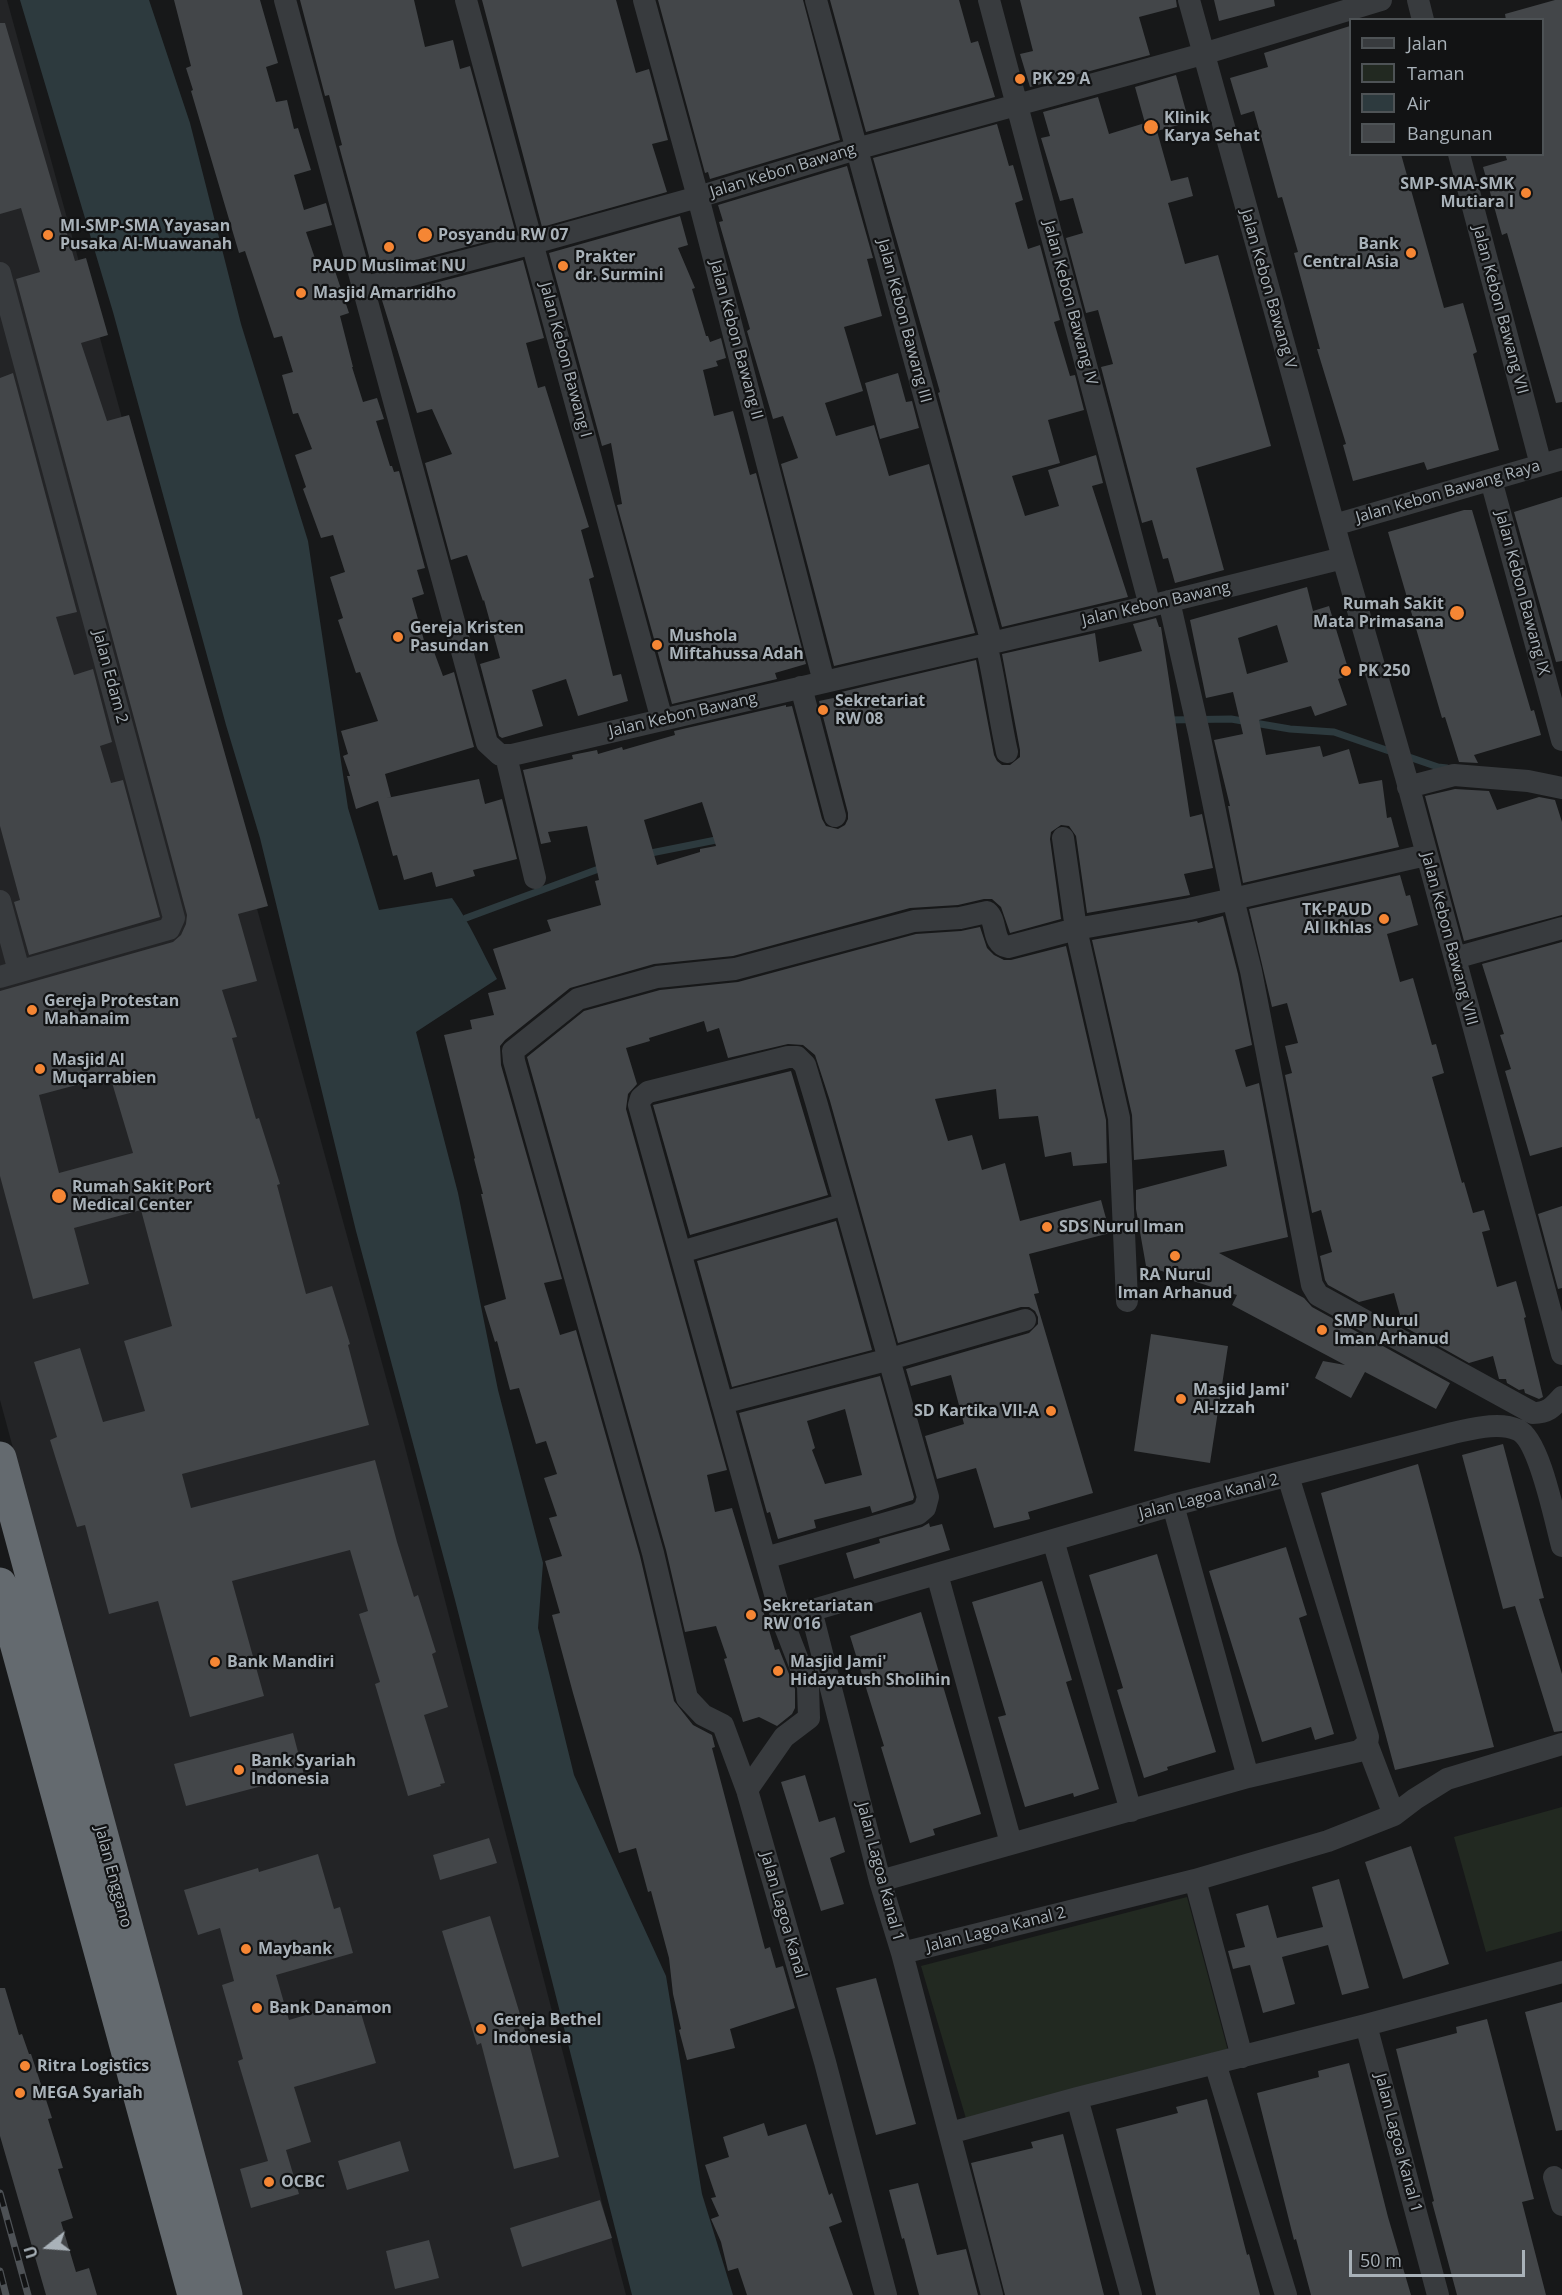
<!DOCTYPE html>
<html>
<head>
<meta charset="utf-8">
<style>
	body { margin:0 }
	#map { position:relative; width:1562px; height:2295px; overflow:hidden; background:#171819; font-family:"Open Sans",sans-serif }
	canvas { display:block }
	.legend { position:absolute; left:1349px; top:18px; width:195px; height:138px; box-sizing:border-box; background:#121314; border:2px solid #4e5356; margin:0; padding:8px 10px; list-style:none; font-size:18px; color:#a9b2b9 }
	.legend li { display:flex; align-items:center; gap:12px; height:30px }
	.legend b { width:30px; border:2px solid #4e5356 }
	.north { position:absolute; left:18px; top:2217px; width:60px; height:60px; -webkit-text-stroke:4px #121314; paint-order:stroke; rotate:253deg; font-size:16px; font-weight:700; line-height:24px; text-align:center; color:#a9b2b9 }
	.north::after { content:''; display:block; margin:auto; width:21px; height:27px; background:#a9b2b9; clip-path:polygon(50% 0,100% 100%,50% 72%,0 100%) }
	.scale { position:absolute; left:1349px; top:2250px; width:176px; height:27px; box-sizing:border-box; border:3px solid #a9b2b9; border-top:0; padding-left:8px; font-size:18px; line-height:21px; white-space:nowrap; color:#a9b2b9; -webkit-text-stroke:4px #121314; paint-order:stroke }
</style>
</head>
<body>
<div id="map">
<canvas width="1562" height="2295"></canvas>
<ul class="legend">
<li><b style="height:8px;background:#383b3e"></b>Jalan</li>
<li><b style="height:16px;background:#222921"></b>Taman</li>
<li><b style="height:16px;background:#2d3a3e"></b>Air</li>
<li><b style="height:16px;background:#434649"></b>Bangunan</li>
</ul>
<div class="north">U</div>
<div class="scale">50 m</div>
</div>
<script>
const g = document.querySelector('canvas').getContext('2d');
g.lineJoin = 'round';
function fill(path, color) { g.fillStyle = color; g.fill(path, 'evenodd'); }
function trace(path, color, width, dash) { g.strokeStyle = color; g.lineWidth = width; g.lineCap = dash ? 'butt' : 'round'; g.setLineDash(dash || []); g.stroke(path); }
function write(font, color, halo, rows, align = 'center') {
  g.font = font + ' "Open Sans",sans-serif'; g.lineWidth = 4.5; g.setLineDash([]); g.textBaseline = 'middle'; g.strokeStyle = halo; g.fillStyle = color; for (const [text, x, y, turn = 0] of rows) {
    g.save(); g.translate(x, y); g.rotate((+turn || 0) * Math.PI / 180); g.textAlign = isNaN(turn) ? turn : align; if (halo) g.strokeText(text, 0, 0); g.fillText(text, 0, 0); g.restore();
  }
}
const built = new Path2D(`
	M0 0H7L404 1443 626 2295H242L0 1400Z`);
const green = new Path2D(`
	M1562 1807V1931L1486 1952 1454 1837Z
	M1187 1897 1228 2051 967 2122 921 1966Z`);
const water = new Path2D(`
	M20 0H149L190 123 241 324 308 541 348 808 379 910 452 898C470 923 482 952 497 979L416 1032 458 1193 498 1390 543 1563 538 1628 574 1775 666 1976 702 2194 733 2295H632L455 1600 356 1231 260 838 226 725 113 312Z`);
const stream = new Path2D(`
	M1168 720 1231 719 1290 729 1334 732 1395 753
	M1406 756 1438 767 1447 768
	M646 854 721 839
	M466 918 604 867`);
const building = new Path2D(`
	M174 0H260L278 63 266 67 276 102 287 100 294 129 298 128 311 170 294 175 304 210 326 203 332 225 306 232 320 273 334 268 349 313 340 316 353 367H352L363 402 377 398 384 419 376 421 390 466H392L394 472 399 471 425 568 417 570 424 594 412 598 427 651 433 649 443 676 454 672 474 747 385 774 391 797 387 798 479 779 485 804 502 799 517 859 473 870 475 876 436 887 432 872 404 880 397 855 393 856 378 801 356 809 347 776H350L343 756 348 754 341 731 378 721 360 672 356 673 338 620 343 618 330 577 345 572 333 535 321 538 303 489 306 487 295 455 312 449 298 413 293 414 282 375 293 372 282 336 274 338 245 251 239 253 191 91 193 90 186 68 191 66Z
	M300 0H414L425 47 453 40 460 69 470 66 516 234 373 271 339 146 342 145 329 95 325 96Z
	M482 0H616L636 73 649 69 668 140 652 144 667 192 542 227Z
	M658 0H803L840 140 710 179 708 172 705 173Z
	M830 0H959L971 43 978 41 995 97 866 132Z
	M1020 0H1176L1177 7 1139 17 1150 55 1030 87 1020 54 1033 51Z
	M1214 0H1274L1275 6 1219 21Z
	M1555 0H1562V402L1556 403 1507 233 1502 235 1483 167 1507 160 1505 154H1542V20H1506L1505 14Z
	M0 23H5L75 261 86 258 108 335 81 343 107 421 129 415 268 906 238 914 257 981 222 990 237 1037 232 1038 256 1119 259 1118 280 1184 277 1185 306 1294 332 1286 350 1344 348 1345 369 1425 182 1474 191 1508 375 1460 397 1542 414 1597 418 1595 436 1652 432 1654 448 1707 424 1715 445 1783 440 1784 441 1786 408 1796 375 1684 380 1682 359 1614 368 1611 350 1550 232 1581 264 1696 190 1717 158 1601 109 1614 85 1525 77 1527 50 1440 57 1437 34 1362 80 1348 103 1422 145 1411 124 1341 172 1326 141 1210 74 1228 89 1284 33 1299 0 1176V991L173 942 181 935 186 924 187 915 16 279 40 272 21 208 0 214ZM110 1076 133 1153 59 1173 39 1095Z
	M1350 26V154H1401L1444 308 1463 303 1477 352 1473 354 1499 450 1427 470 1424 462 1353 481 1343 445 1346 444 1317 349H1320L1294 253 1298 252 1282 197 1278 198 1254 111 1241 115 1230 78 1268 67 1264 53Z
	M1176 75 1189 122 1157 131 1171 181 1188 177 1193 196 1168 203 1185 264 1218 255 1271 446 1196 468 1224 570 1175 583 1168 558 1163 559 1152 520 1142 523 1101 367 1113 364 1098 310 1086 313 1066 238 1083 233 1073 198 1060 201 1041 138 1050 136 1043 112 1098 97 1109 134 1145 123 1135 87Z
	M997 124 1009 166 1013 165 1023 200 1015 203 1028 249 1040 245 1060 320 1054 322 1070 376 1075 375 1084 410 1048 420 1060 463 1012 476 1025 516 1059 506 1048 470 1096 455 1103 483 1092 486 1128 597 1002 627 938 393 940 392 873 158Z
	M847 166 873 258 867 259 882 316 844 327 863 391 825 403 836 436 874 425 889 476 929 464 975 633 834 666 781 464 798 458 783 416 773 419 747 331 750 329 719 222 723 221 718 205Z
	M680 216 688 245 678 248 695 288 692 289 706 336H708L710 342 721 338 726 358 716 361 718 366 703 370 714 416 733 411 750 475 756 473 806 664 775 673 777 679 672 704 617 505 622 504 611 443 602 446 549 253Z
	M523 260 544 338 526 343 538 388 545 386 589 527 581 530 594 577 589 579 613 676 621 674 628 701 578 716 566 679 532 690 543 726 502 738 499 736 480 664 500 658 484 600 483 601 467 555 451 560 425 463 452 454 432 409 417 413 381 297Z
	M13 373 77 612 56 617 74 675 93 669 112 742 100 746 111 783 123 780 160 917 29 955 14 902 20 900 0 826V378Z
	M898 373 906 402 912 401 919 428 880 439 865 383Z
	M1562 497V661L1556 662 1514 512Z
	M1464 510H1472L1531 711 1534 710 1541 735 1474 755 1478 763 1459 762 1445 717 1442 718 1388 532Z
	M1307 587 1313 611 1329 606 1350 675 1338 679 1347 705 1315 716 1311 706 1259 720 1266 755 1320 746 1323 757 1349 749 1359 784 1382 780 1387 818 1391 817 1399 847 1243 883 1228 806H1230L1214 740 1243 734 1233 692 1206 698 1190 620ZM1277 625 1288 662 1247 674 1238 638Z
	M1156 618 1159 627H1161L1190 817 1202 814 1213 868 1184 874 1190 895 1087 913 1076 836 1069 826 1061 825 1051 832 1050 839 1061 919 1010 933 1001 907 992 899H984L958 905 910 908 733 956 654 964 570 988 505 1040 500 1046 501 1065 562 1279 544 1283 560 1335 576 1330 640 1556 674 1701 693 1725 712 1735 715 1747 712 1748 765 1949 770 1947 776 1968 783 1966 795 2008 730 2029 735 2048 687 2060 679 2030 681 2029 673 1994 669 1958 651 1891 648 1892 636 1848 619 1853 573 1693 552 1615 560 1613 545 1561 562 1556 549 1518 557 1516 544 1478 557 1474 546 1441 536 1444 519 1388 510 1390 497 1341 495 1342 484 1306 506 1299 481 1194H483L474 1159 475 1158 444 1035 472 1029 470 1020 494 1015 488 993 506 989 493 949 551 931 547 920 601 905 595 881 599 880 587 826 548 832 551 842 541 844 523 770 573 759 572 755 597 750 598 754 622 747 623 750 675 735 674 731 786 705V707L792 706 822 819 826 826 838 829 845 825 848 819V813L819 701 838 697 837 693 976 660 994 755 997 761 1002 765H1010L1020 757V750L1002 654 1095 633 1099 662 1142 651 1133 624ZM702 802 716 846 700 849V852L657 865 644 820Z
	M1455 789 1489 791 1497 810 1539 797 1555 800 1562 822V915L1464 941 1425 796Z
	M1400 875 1406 896 1410 895 1418 925 1387 934 1400 982 1413 978 1432 1045 1436 1044 1444 1073 1432 1077 1462 1183 1464 1182 1473 1213 1484 1210 1490 1230 1482 1232 1497 1287 1516 1281 1526 1317 1524 1318 1543 1397 1539 1399 1525 1393 1524 1389 1519 1390 1507 1383 1506 1379H1499L1493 1356 1469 1363 1403 1326 1394 1293 1359 1302 1328 1285 1325 1280 1320 1256 1332 1252 1321 1210 1312 1213 1285 1075 1292 1073 1285 1046 1298 1043 1287 1003 1272 1007 1249 909Z
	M1223 916 1238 974 1252 1045 1235 1050 1246 1087 1259 1083 1288 1237 1219 1253 1304 1298 1312 1307 1450 1383 1436 1409 1365 1372 1351 1398 1315 1378 1323 1361 1345 1365 1232 1305 1237 1295 1146 1266 1136 1209V1190L1227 1166 1224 1150 1134 1160 1132 1115 1092 940 1197 921 1198 923Z
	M980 927 987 948 994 955 1004 960H1011L1066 946 1106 1120 1107 1163 1073 1166 1071 1152 1045 1157 1038 1116 999 1119 996 1089 935 1099 948 1141 972 1135 982 1170 1005 1163 1020 1221 1101 1200 1110 1233 1029 1254 1039 1293 1034 1294 1093 1493 1028 1512 1030 1519 994 1528 976 1468 937 1479 925 1436 964 1424 951 1375 911 1386 906 1369 1029 1333 1038 1324V1317L1035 1311 1029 1307H1021L898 1343 830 1101 815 1055 803 1045 788 1044 728 1058 719 1028 707 1032 704 1021 649 1038 650 1041 626 1048 637 1084 628 1094 626 1109 727 1470 707 1475 715 1512 732 1508 775 1650 779 1649 795 1689V1708L792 1714 777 1726 759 1717 743 1722 724 1659 727 1658 716 1626 685 1632 666 1550 527 1057 584 1011 660 990 738 982 916 934 961 931Z
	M1562 942V1147L1530 1156 1505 1071 1511 1069 1500 1035 1504 1034 1482 964Z
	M791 1071 828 1195 690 1235 653 1105Z
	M1562 1206V1288L1558 1289 1538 1214Z
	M836 1221 872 1350 732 1387 697 1261Z
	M1151 1334 1228 1346 1210 1463 1134 1451Z
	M880 1376 914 1497 913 1500 872 1513 870 1506 814 1520 816 1528 778 1539 770 1512 767 1513 739 1413ZM845 1409 862 1475 825 1484 812 1450 815 1448 807 1421Z
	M1503 1444 1544 1598 1539 1599 1562 1674V1731L1554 1732 1515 1606 1503 1609 1462 1455Z
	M1418 1464 1494 1747 1395 1770 1321 1493Z
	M929 1523 930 1527 942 1524 950 1550 854 1579 846 1553 880 1543 879 1539 922 1527Z
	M1286 1547 1307 1615 1299 1618 1334 1734 1315 1740 1311 1727 1262 1742 1209 1571Z
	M1157 1554 1216 1752 1167 1767 1168 1770 1144 1778 1117 1690 1123 1688 1089 1575Z
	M1042 1581 1072 1680 1066 1682 1099 1789 1074 1797 1073 1793 1025 1807 998 1717 1006 1715 972 1602Z
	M921 1612 981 1814 933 1829 935 1835 910 1843 881 1747 884 1746 850 1636Z
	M293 1733 304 1775 186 1806 174 1764Z
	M805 1775 819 1822 835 1817 845 1852 830 1858 844 1904 821 1911 781 1782Z
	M489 1838 497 1863 440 1880 433 1855Z
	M1411 1846 1449 1964 1403 1979 1365 1862Z
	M318 1854 334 1909 340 1907 353 1953 276 1975 289 2020 357 2000 376 2063 294 2087 311 2142 286 2150 299 2194 251 2208 240 2169 268 2161 238 2061 243 2059 222 1985 234 1981 220 1928 198 1935 184 1890 258 1868 259 1872Z
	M1339 1879 1369 1988 1342 1995 1328 1945 1282 1957 1295 2004 1263 2013 1250 1965 1233 1969 1228 1951 1245 1947 1236 1914 1268 1905 1277 1938 1323 1927 1312 1887Z
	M490 1916 530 2047 559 2157 514 2169 481 2043 477 2045 442 1931Z
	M876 1978 916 2124 876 2135 836 1988Z
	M0 1988H5L19 2035 22 2034 29 2054H31L52 2118 48 2119 63 2168 58 2169 73 2218 61 2222 76 2272 89 2268 97 2295H46L0 2136Z
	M1562 2002V2130L1556 2131 1525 2012Z
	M1487 2019 1534 2199 1522 2202 1546 2295H1457L1432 2202 1434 2201 1396 2049 1457 2033 1456 2027Z
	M1349 2063 1388 2217 1411 2295H1311L1296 2239 1294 2240 1257 2093 1319 2077 1318 2071Z
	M1207 2099 1247 2255 1249 2254 1260 2295H1156L1116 2129 1178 2113 1176 2107Z
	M764 2123 768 2136 806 2124 829 2195 832 2193 842 2222 829 2227 853 2295H747L738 2268 728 2271 721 2242 711 2219 719 2216 711 2198 716 2197 705 2165 729 2157 723 2137Z
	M1063 2134 1104 2295H1005L971 2163 1033 2148 1031 2142Z
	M400 2141 409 2171 347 2190 338 2161Z
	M918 2183 937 2255 966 2249 978 2295H919L904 2238 902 2239 889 2190Z
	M600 2200 612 2238 522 2267 510 2228Z
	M429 2240 439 2278 395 2289 386 2251Z`);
const street = new Path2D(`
	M285 0 487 743 500 755H512L1150 606 1343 558
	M466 0 662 720
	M644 0 698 197 824 682
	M816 0 992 643
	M989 0 1150 606
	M1189 0 1343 558 1406 777 1562 1354
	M1418 0 1423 20
	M1459 154 1541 465
	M0 273 174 918 169 929 0 977
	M362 288 533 243 698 197 856 149 1203 54 1381 0
	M1491 480 1562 740
	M1334 525 1562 459
	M1169 601 1199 733 1233 899 1251 971 1312 1285 1318 1295 1533 1413C1548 1413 1553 1407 1562 1397
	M986 644C995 680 999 716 1007 752
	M801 687 835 816
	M506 756 535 878
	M1408 787 1454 775 1528 781 1562 788
	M1063 838 1076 929 1119 1118 1127 1301
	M0 901 19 971
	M1455 958 1562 928
	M681 1252 845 1204
	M722 1403 890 1359 1025 1320
	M1288 1476 1368 1737 1367 1744 1394 1815
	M1173 1505 1248 1777
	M1053 1540 1131 1811
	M937 1574 1011 1843
	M811 1610 880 1881 902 1953 992 2295
	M782 1619 1173 1505 1453 1433C1472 1429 1499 1421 1518 1430 1540 1440 1555 1521 1562 1546
	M747 1790 784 1737 809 1718 808 1686 782 1619 765 1558C723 1407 682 1255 639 1105L641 1098 648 1092 788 1057H797L805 1065 817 1105 928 1497 925 1508 918 1514 765 1558
	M1195 1880 1242 2057
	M880 1881 1248 1777 1359 1751 1367 1744
	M902 1953 1195 1880 1328 1841 1394 1815 1415 1799 1447 1779 1562 1744
	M1366 2025 1438 2295
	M1215 2063 1286 2295
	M1077 2098 1131 2295
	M950 2133 1077 2098 1366 2025 1562 1972
	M1554 2177 1562 2205
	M886 2295 825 2062 747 1790 723 1725 703 1715 687 1698 653 1553 514 1061 513 1051 578 999 657 977 735 969 914 921 960 918 987 912C998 921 991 944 1008 947L1076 929 1189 909 1426 855`);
const highway = new Path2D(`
	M0 1458 226 2295
	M0 1584 194 2295`);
const rail = new Path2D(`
	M0 2193 28 2295
	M0 2271 6 2295`);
const markers = [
	[1020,79,6,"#f58634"],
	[1151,127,8,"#f58634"],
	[1526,193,6,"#f58634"],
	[48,235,6,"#f58634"],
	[425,235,8,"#f58634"],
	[389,247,6,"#f58634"],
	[1411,253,6,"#f58634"],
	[563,266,6,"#f58634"],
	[301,293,6,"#f58634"],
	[1457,613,8,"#f58634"],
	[398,637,6,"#f58634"],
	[657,645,6,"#f58634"],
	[1346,671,6,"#f58634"],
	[823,710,6,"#f58634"],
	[1384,919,6,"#f58634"],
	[32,1010,6,"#f58634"],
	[40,1069,6,"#f58634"],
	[59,1196,8,"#f58634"],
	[1047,1227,6,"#f58634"],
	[1175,1256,6,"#f58634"],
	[1322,1330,6,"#f58634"],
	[1181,1399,6,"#f58634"],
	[1051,1411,6,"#f58634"],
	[751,1615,6,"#f58634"],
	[215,1662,6,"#f58634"],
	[778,1671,6,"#f58634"],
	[239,1770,6,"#f58634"],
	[246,1949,6,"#f58634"],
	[257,2008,6,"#f58634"],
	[481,2029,6,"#f58634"],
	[25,2066,6,"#f58634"],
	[20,2093,6,"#f58634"],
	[269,2182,6,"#f58634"]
];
const poiNames = [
	["PK 29 A",1032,79],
	["Klinik",1164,118],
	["Karya Sehat",1164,136],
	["SMP-SMA-SMK",1514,184,"right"],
	["Mutiara I",1514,202,"right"],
	["MI-SMP-SMA Yayasan",60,226],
	["Pusaka Al-Muawanah",60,244],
	["Posyandu RW 07",438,235],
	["Bank",1399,244,"right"],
	["Central Asia",1399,262,"right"],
	["Prakter",575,257],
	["dr. Surmini",575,275],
	["PAUD Muslimat NU",389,266,"center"],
	["Masjid Amarridho",313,293],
	["Rumah Sakit",1444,604,"right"],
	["Mata Primasana",1444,622,"right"],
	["Gereja Kristen",410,628],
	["Pasundan",410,646],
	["Mushola",669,636],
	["Miftahussa Adah",669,654],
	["PK 250",1358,671],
	["Sekretariat",835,701],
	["RW 08",835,719],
	["TK-PAUD",1372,910,"right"],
	["Al Ikhlas",1372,928,"right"],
	["Gereja Protestan",44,1001],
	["Mahanaim",44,1019],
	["Masjid Al",52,1060],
	["Muqarrabien",52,1078],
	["Rumah Sakit Port",72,1187],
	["Medical Center",72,1205],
	["SDS Nurul Iman",1059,1227],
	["RA Nurul",1175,1275,"center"],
	["Iman Arhanud",1175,1293,"center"],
	["SMP Nurul",1334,1321],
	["Iman Arhanud",1334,1339],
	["Masjid Jami'",1193,1390],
	["Al-Izzah",1193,1408],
	["SD Kartika VII-A",1039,1411,"right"],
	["Sekretariatan",763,1606],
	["RW 016",763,1624],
	["Bank Mandiri",227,1662],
	["Masjid Jami'",790,1662],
	["Hidayatush Sholihin",790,1680],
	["Bank Syariah",251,1761],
	["Indonesia",251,1779],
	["Maybank",258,1949],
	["Bank Danamon",269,2008],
	["Gereja Bethel",493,2020],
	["Indonesia",493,2038],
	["Ritra Logistics",37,2066],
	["MEGA Syariah",32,2093],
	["OCBC",281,2182]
];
const streetNames = [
	["Jalan Kebon Bawang",783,171,-17],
	["Jalan Kebon Bawang V",1268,289,74],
	["Jalan Kebon Bawang IV",1070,303,75],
	["Jalan Kebon Bawang VII",1500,310,75],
	["Jalan Kebon Bawang III",904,321,75],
	["Jalan Kebon Bawang II",736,340,75],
	["Jalan Kebon Bawang I",565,360,75],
	["Jalan Kebon Bawang Raya",1448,492,-16],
	["Jalan Kebon Bawang IX",1522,593,75],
	["Jalan Kebon Bawang",1156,604,-13],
	["Jalan Edam 2",110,677,75],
	["Jalan Kebon Bawang",683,715,-13],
	["Jalan Kebon Bawang VIII",1449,939,75],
	["Jalan Lagoa Kanal 2",1209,1497,-14],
	["Jalan Lagoa Kanal 1",880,1872,75],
	["Jalan Enggano",113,1877,75],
	["Jalan Lagoa Kanal",783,1915,74],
	["Jalan Lagoa Kanal 2",996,1930,-14],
	["Jalan Lagoa Kanal 1",1398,2143,75]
];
fill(built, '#232426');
fill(green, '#222921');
fill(water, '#2d3a3e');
trace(stream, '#2d3a3e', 7);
fill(building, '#434649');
trace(street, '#383b3e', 22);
trace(highway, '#646a6f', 33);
trace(rail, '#4d5155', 7);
trace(rail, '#121314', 4.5, [14]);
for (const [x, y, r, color] of markers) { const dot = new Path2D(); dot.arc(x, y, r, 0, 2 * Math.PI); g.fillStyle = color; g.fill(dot); trace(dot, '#121314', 2); }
write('bold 16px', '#a9b2b9', '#121314', poiNames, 'left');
write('16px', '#a9b2b9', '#121314', streetNames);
</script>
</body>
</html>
